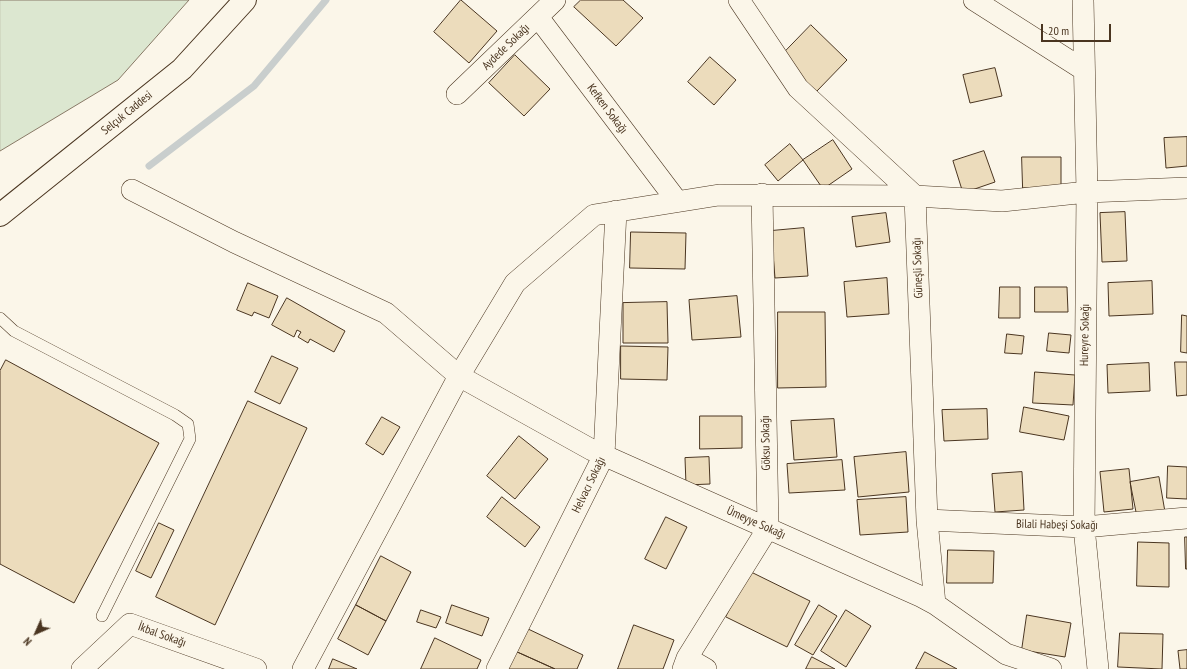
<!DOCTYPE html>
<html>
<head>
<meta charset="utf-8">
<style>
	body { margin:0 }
	#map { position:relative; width:1187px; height:669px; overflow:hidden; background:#fbf6e9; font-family:"PT Sans Narrow",sans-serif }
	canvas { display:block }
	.north { position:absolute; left:16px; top:613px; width:40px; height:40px; -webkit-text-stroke:3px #fbf6e9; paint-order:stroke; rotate:225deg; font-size:11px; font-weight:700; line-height:16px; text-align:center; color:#4a3520 }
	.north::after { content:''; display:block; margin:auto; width:14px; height:18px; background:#4a3520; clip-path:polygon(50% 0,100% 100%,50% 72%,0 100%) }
	.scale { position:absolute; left:1041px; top:24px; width:70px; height:18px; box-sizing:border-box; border:2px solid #4a3520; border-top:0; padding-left:5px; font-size:12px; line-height:14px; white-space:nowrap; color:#4a3520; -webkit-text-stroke:3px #fbf6e9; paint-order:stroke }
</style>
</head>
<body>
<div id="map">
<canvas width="1187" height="669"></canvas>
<div class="north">N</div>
<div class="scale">20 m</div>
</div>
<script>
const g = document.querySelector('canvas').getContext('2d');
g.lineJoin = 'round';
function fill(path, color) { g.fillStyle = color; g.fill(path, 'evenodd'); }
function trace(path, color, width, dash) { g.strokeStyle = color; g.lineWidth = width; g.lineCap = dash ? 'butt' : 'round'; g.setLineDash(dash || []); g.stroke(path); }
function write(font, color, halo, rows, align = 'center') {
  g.font = font + ' "PT Sans Narrow",sans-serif'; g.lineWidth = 3; g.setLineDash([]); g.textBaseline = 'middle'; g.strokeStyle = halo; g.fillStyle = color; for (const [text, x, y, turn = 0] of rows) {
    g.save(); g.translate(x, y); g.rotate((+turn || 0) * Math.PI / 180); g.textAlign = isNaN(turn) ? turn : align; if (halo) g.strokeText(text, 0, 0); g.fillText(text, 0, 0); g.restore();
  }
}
const green = new Path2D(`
	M0 0H189L118 80 0 151Z`);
const stream = new Path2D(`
	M149 166 254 86 326 0`);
const building = new Path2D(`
	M461 0 497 31 469 63 434 32Z
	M581 0H623L643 18 616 46 574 7Z
	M811 25 847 60 816 92 780 57Z
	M515 55 550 89 524 116 489 83Z
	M710 57 736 80 714 105 688 82Z
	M995 68 1002 96 970 103 963 75Z
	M1187 137V166L1166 168 1164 138Z
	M833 140 852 169 823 189 803 160Z
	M790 144 803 160 778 181 765 165Z
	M984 151 995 182 963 193 953 161Z
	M1022 157H1061V188H1023Z
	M1125 212 1127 261 1102 262 1100 213Z
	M886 213 890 242 856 247 852 217Z
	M804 228 808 276 775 278 771 231Z
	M631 232 686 233 685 269 630 268Z
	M887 278 889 314 847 317 844 282Z
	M1152 281 1153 314 1109 316 1108 283Z
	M248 283 278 296 269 318 254 312 252 316 237 310Z
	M1000 287H1020V318H999Z
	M1035 287H1067L1068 312H1035Z
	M737 296 741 337 692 340 689 300Z
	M287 298 345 331 334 352 310 339 308 343 298 337 301 332 297 330 294 337 272 325Z
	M667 302 668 343H623V303Z
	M778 312H825L826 387 778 388Z
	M1182 315 1187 316V353L1181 352Z
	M1049 333 1071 335 1069 353 1047 351Z
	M1007 334 1024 336 1022 354 1005 353Z
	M621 346 668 347 667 380 621 379Z
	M272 356 298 368 280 404 255 392Z
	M6 360 159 443 74 603 0 564V371Z
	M1175 362H1187V395L1177 396Z
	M1149 363 1150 391 1108 393 1107 365Z
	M1035 372 1075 375 1073 405 1033 403Z
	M248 401 307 428 215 625 156 597Z
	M1024 407 1069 416 1064 440 1020 432Z
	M987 409 988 439 944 441 942 410Z
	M700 416H742V448L700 449Z
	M382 417 400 427 383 455 366 444Z
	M834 419 837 457 794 460 791 421Z
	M519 436 548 459 515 499 487 476Z
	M906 452 909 492 858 497 854 457Z
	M709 457 710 484 686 485 685 458Z
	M842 460 845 490 789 493 787 464Z
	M1168 466 1187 467V499L1167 498Z
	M1129 469 1133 509 1104 512 1100 472Z
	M1022 472 1024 510 995 512 992 474Z
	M1159 477 1165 512 1137 517 1130 482Z
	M502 497 540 527 525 547 487 517Z
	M906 497 908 532 860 535 857 500Z
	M666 517 687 527 666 569 645 559Z
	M159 523 174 530 151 578 136 571Z
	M1185 537H1187V569H1186Z
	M1138 542 1169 543V587L1137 586Z
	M948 550 994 551 993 583H947Z
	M381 556 411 572 386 621 356 605Z
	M749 571 810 601 787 647 726 617Z
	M356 605 386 621 368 655 338 639Z
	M452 605 489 618 482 636 446 623Z
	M819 605 837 616 813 655 795 645Z
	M421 610 441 617 436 628 417 622Z
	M846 610 871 626 846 667 821 651Z
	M1027 615 1071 623 1065 657 1022 650Z
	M634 625 674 640 663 669H618Z
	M526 628 583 655 577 669H555L515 651Z
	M1120 633 1163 634 1162 669 1118 667Z
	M435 638 481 660 477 669H421Z
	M1187 650V669H1180L1178 651Z
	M515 651 555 669H507Z
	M925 652 957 669H916Z
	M812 657 835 669H806Z
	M333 659 357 669H329Z`);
const service = new Path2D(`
	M0 318 14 331 175 415 188 424 190 439 102 616`);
const minor = new Path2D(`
	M739 0 798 88 915 196 927 520 935 604
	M974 0 1084 70
	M1083 0 1087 192 1084 527 1098 669
	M538 17 677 201
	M457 94 555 0
	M132 190 234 242 386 313 459 376 592 450 922 597 935 604 1006 654 1051 669
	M927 520 1084 527 1187 518
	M687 658 706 669
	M82 669 130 624 256 669
	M303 669 459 376 515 283 594 215 719 195 915 196 1002 201 1087 192 1187 188
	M497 669 604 455 616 211
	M683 669 687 658 768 528 762 194`);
const tertiary = new Path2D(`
	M0 215 182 69 245 0`);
const streetNames = [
	["Aydede Sokağı",506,47,-44],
	["Kefken Sokağı",607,109,53],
	["Selçuk Caddesi",127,113,-39],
	["Güneşli Sokağı",918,268,-92],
	["Hureyre Sokağı",1085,335,-89],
	["Göksu Sokağı",766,443,-91],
	["Helvacı Sokağı",589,485,-64],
	["Ümeyye Sokağı",756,523,24],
	["Bilali Habeşi Sokağı",1057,525,1],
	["İkbal Sokağı",162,635,20]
];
fill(green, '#dce7d0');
trace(green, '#887966', 1);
trace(stream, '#c9cecd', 7);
fill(building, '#ecdcbc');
trace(building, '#4a3520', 1);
trace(service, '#4a3520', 12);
trace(minor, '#4a3520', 22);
trace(tertiary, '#4a3520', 24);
trace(service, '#fbf6e9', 11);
trace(minor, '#fbf6e9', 21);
trace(tertiary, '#fbf6e9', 22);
write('12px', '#4a3520', '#fbf6e9', streetNames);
</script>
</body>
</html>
